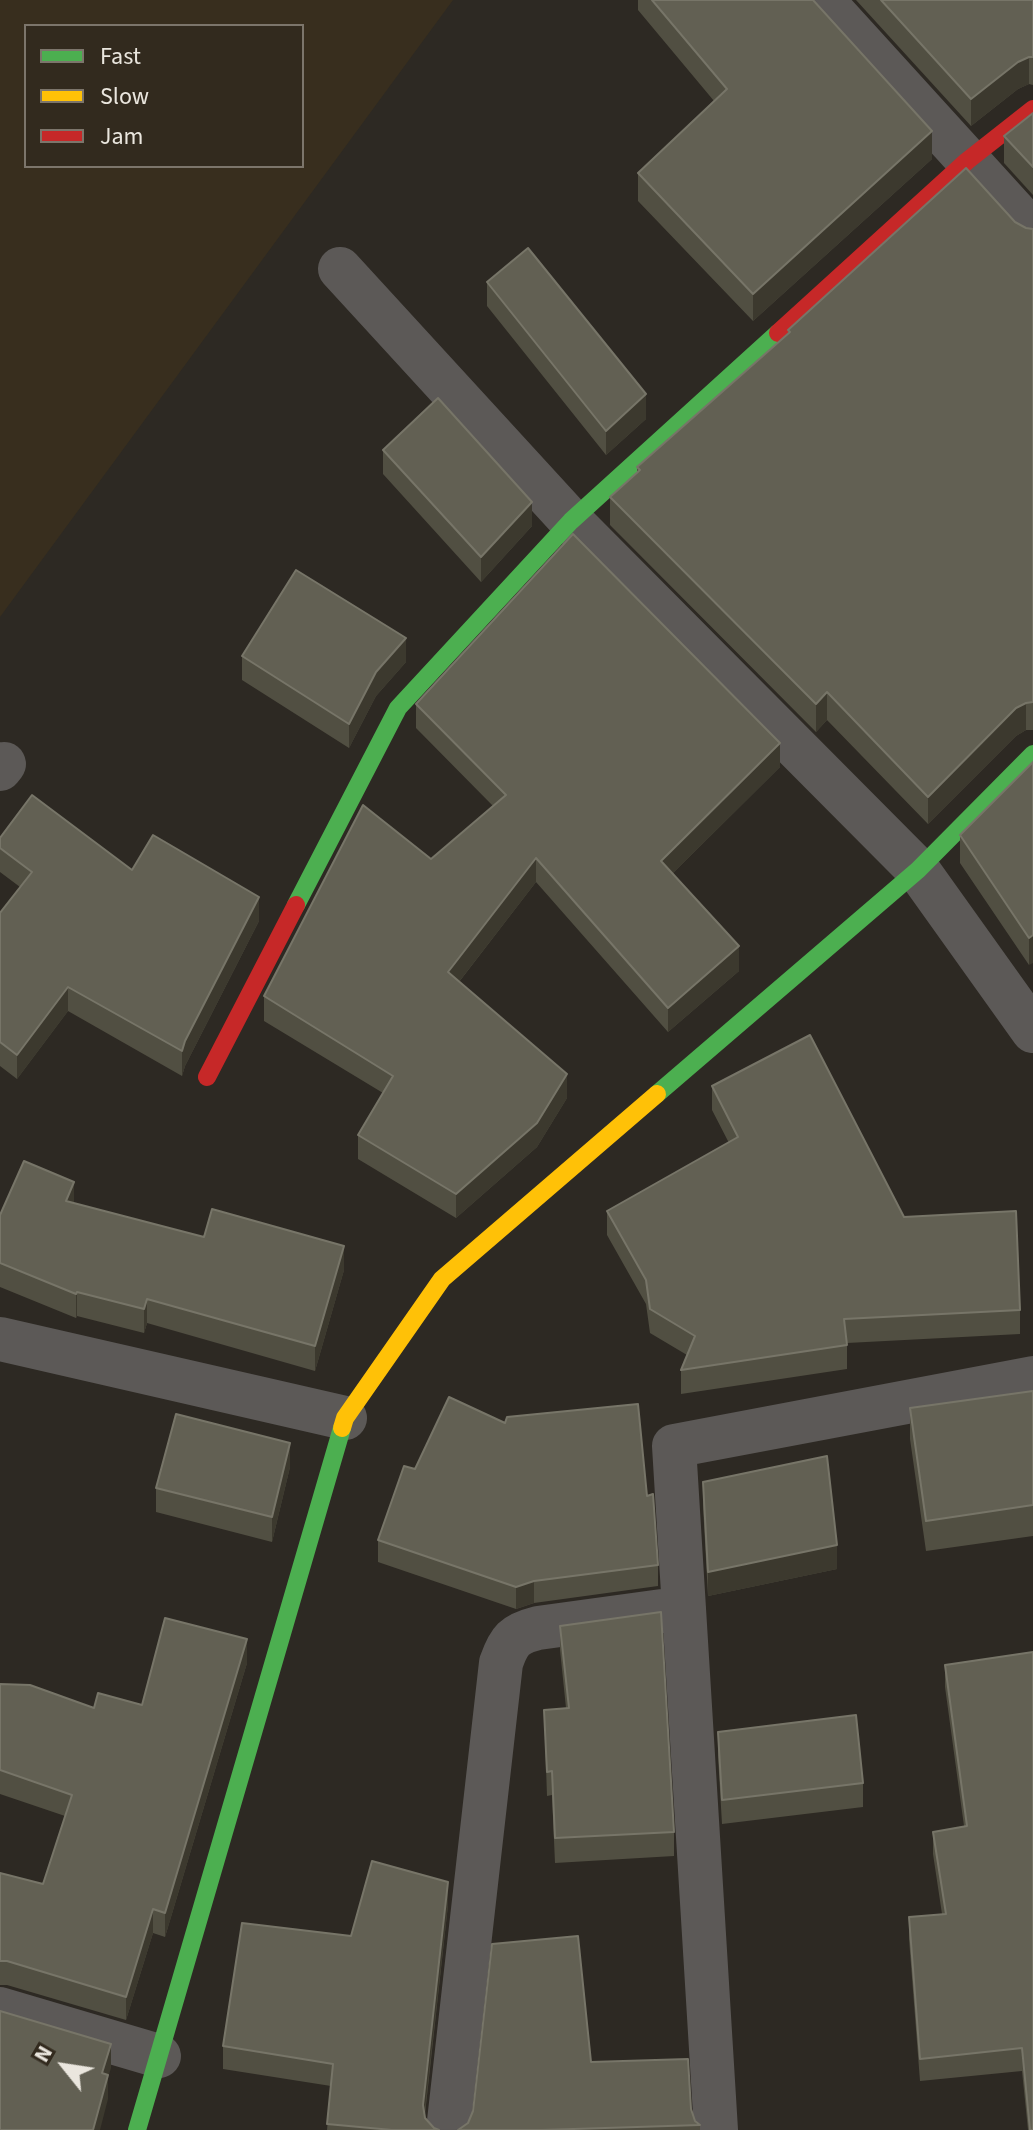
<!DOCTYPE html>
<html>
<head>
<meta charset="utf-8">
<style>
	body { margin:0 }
	#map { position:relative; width:1033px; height:2130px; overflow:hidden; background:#2d2923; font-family:"Source Sans 3",sans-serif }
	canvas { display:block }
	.legend { position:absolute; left:24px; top:24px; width:280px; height:144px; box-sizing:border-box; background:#322a1e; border:2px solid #7c756b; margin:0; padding:10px 14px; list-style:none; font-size:24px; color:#eae6de }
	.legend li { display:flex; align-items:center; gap:16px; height:40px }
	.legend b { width:40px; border:2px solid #7c756b }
	.north { position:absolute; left:24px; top:2026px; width:80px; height:80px; -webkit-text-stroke:6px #322a1e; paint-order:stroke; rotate:300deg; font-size:22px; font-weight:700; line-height:32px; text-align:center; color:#eae6de }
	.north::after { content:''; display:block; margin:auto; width:28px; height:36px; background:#eae6de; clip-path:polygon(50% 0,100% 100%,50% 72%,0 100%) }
</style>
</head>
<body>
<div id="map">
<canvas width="1033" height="2130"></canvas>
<ul class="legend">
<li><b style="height:10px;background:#4caf50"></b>Fast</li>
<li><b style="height:10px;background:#ffc107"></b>Slow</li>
<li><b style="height:10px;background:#c62828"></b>Jam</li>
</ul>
<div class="north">N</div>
</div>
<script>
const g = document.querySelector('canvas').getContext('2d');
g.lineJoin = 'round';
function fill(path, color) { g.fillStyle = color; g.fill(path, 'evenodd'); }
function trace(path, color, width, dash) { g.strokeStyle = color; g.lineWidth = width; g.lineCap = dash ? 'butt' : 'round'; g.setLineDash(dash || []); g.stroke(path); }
const built = new Path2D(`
	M0 0H453L0 617ZM26 26H302V166H26Z`);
const street = new Path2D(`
	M822 0 1033 232
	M340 269 571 521 918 870 1033 1031
	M0 769 4 764
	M0 1339 345 1418
	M0 2009 159 2056
	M448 2130 501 1663C509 1640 514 1634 538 1628L684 1608
	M716 2130 674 1446 1033 1378`);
const fast = new Path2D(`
	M296 905 398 708 571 521 778 333
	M657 1094 918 870 1033 754
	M137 2130 342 1428`);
const slow = new Path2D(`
	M342 1428 345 1418 442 1279 657 1094`);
const jam = new Path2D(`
	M778 333 967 161 1033 109
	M207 1077 296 905`);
const wall = new Path2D(`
	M638 0H813L932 159 753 321 638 201V173L714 101 638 10Z
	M856 0H1033V85L1029 84 1018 89 971 126Z
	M1033 113V195L1004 163V136Z
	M1015 222 1026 228 1033 229V730H1026L1016 736 928 824 827 720 816 732 610 525V497L637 472V467L788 334V330Z
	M487 282 646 419 606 455 487 306Z
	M383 450 532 526 481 582 383 474Z
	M242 656 406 662 376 696 349 748 242 680Z
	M416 704 780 767 673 873 739 971 668 1032 536 882 459 982 567 1098 537 1147 456 1218 358 1159V1135L383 1093 264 1021V996L431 859 493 806 416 728Z
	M1033 762 1029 965 960 863V835Z
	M0 838 132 870 259 921 185 1066 182 1076 68 1011 17 1079 0 1066V913L20 887 0 872Z
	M712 1086 904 1217 1020 1310V1334L847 1343V1369L681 1394V1370L687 1355 650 1333 646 1304 607 1235V1211L729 1143 712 1110Z
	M74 1203 204 1237 344 1270 315 1371 147 1323 144 1333 77 1316 76 1318 0 1287V1215Z
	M1033 1391V1536L926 1551 910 1439V1408Z
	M290 1467 272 1542 156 1512V1488Z
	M415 1469 647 1496 658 1565V1586L534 1603 516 1609 378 1562V1540Z
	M703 1482 837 1569 708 1596 703 1506Z
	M560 1626 674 1832V1856L555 1863 552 1795 547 1796 544 1710 566 1708 560 1650Z
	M1033 1652V2130H1028L1022 2071 920 2081 909 1939V1917L942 1914 933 1854V1832L964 1826 945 1687V1665Z
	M247 1663 165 1937 153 1933 126 2020 7 1985H0V1873L43 1884 65 1816 0 1794V1684L94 1708 142 1705Z
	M718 1732 863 1783V1807L722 1824 718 1756Z
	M448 1905 425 2114V2118L434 2128 439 2130H327L331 2086 223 2069V2046L351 1936Z
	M591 2062 691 2109 695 2121 700 2125V2130H458Z`);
const shadedWall = new Path2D(`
	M1029 57V84L1018 89 971 126V99L1018 62Z
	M932 131V159L753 321V294Z
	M646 394V419L606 455V431Z
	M532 502V526L481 582V557Z
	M406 638V662L376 696 349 748V724L376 672Z
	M827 692V720L816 732V704Z
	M1026 703V730L1016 736 928 824V797L1016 708Z
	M780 743V767L661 885V861Z
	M536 858V882L448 996V972Z
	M259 897V921L185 1066 182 1076V1051L185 1041Z
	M1033 935V963L1029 965V938Z
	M739 946V971L668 1032V1008Z
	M68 987V1011L17 1079V1055Z
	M567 1074V1098L537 1147 456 1218V1194Z
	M74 1182V1207L66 1201Z
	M344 1246V1270L315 1371V1346Z
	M77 1292V1316L76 1318V1294Z
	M147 1299V1323L144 1333V1309Z
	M290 1443V1467L272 1542V1517Z
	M837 1545V1569L708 1596V1572Z
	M534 1581V1603L516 1609V1587Z
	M247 1639V1663L165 1937V1913Z
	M448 1882V1905L423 2127V2105Z
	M153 1909V1933L126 2020V1997Z
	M111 2044V2068L108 2078V2099L100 2130H93L102 2073Z`);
const building = new Path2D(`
	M652 0H813L932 131 753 294 638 173 727 89Z
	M881 0H1033V57H1029L1018 62 971 99Z
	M1033 113V167L1004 136Z
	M966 168 1015 222 1026 228 1033 229V702L1026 703 1016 708 928 797 827 692 816 704 610 497 640 470 637 467 790 332 788 330Z
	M528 248 646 394 606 431 487 282Z
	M438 398 532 502 481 557 383 450Z
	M573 534 780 743 661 861 739 946 668 1008 536 858 448 972 567 1074 537 1123 456 1194 358 1135 393 1076 264 996 363 805 431 859 506 795 416 704Z
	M296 570 406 638 376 672 349 724 242 656Z
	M1033 762V935L1029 938 960 835Z
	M32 795 132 870 153 835 259 897 185 1041 182 1051 68 987 17 1055 0 1042V913L32 872 0 848V838Z
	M810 1035 904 1217 1016 1211 1020 1310 844 1319 847 1345 681 1370 695 1336 650 1309 646 1280 607 1211 738 1137 712 1086Z
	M24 1161 74 1182 66 1201 204 1237 212 1209 344 1246 315 1346 147 1299 144 1309 77 1292 76 1294 0 1263V1215Z
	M1033 1391V1505L926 1521 910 1408Z
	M449 1397 505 1423 507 1417 638 1404 647 1496 653 1494 658 1565 534 1581 516 1587 378 1540 404 1466 415 1469Z
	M176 1414 290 1443 272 1517 156 1488Z
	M827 1456 837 1545 708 1572 703 1482Z
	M661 1612 674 1832 555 1838 552 1771 547 1772 544 1710 569 1708 560 1626Z
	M165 1618 247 1639 165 1913 153 1909 126 1997 7 1961H0V1873L43 1884 72 1795 0 1770V1684L30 1685 94 1708 98 1693 142 1705Z
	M1033 1652V2130H1030L1022 2048 920 2059 909 1917 946 1914 933 1832 967 1826 945 1665Z
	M856 1715 863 1783 722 1800 718 1732Z
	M372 1861 448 1882 423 2105 425 2118 434 2128 439 2130H392L327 2124 333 2064 223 2046 242 1923 351 1936Z
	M578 1936 591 2062 688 2059 691 2109 695 2121 700 2125 542 2130H458L468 2123 473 2111 492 1944Z
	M0 2011 111 2044 102 2073 108 2075 93 2130H0Z`);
fill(built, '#382e1e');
trace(street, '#5c5957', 44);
trace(fast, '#4caf50', 18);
trace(slow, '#ffc107', 18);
trace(jam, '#c62828', 18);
fill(wall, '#514f42');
fill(shadedWall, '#3c392e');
fill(building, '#626053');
trace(building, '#777568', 2);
</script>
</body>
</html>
